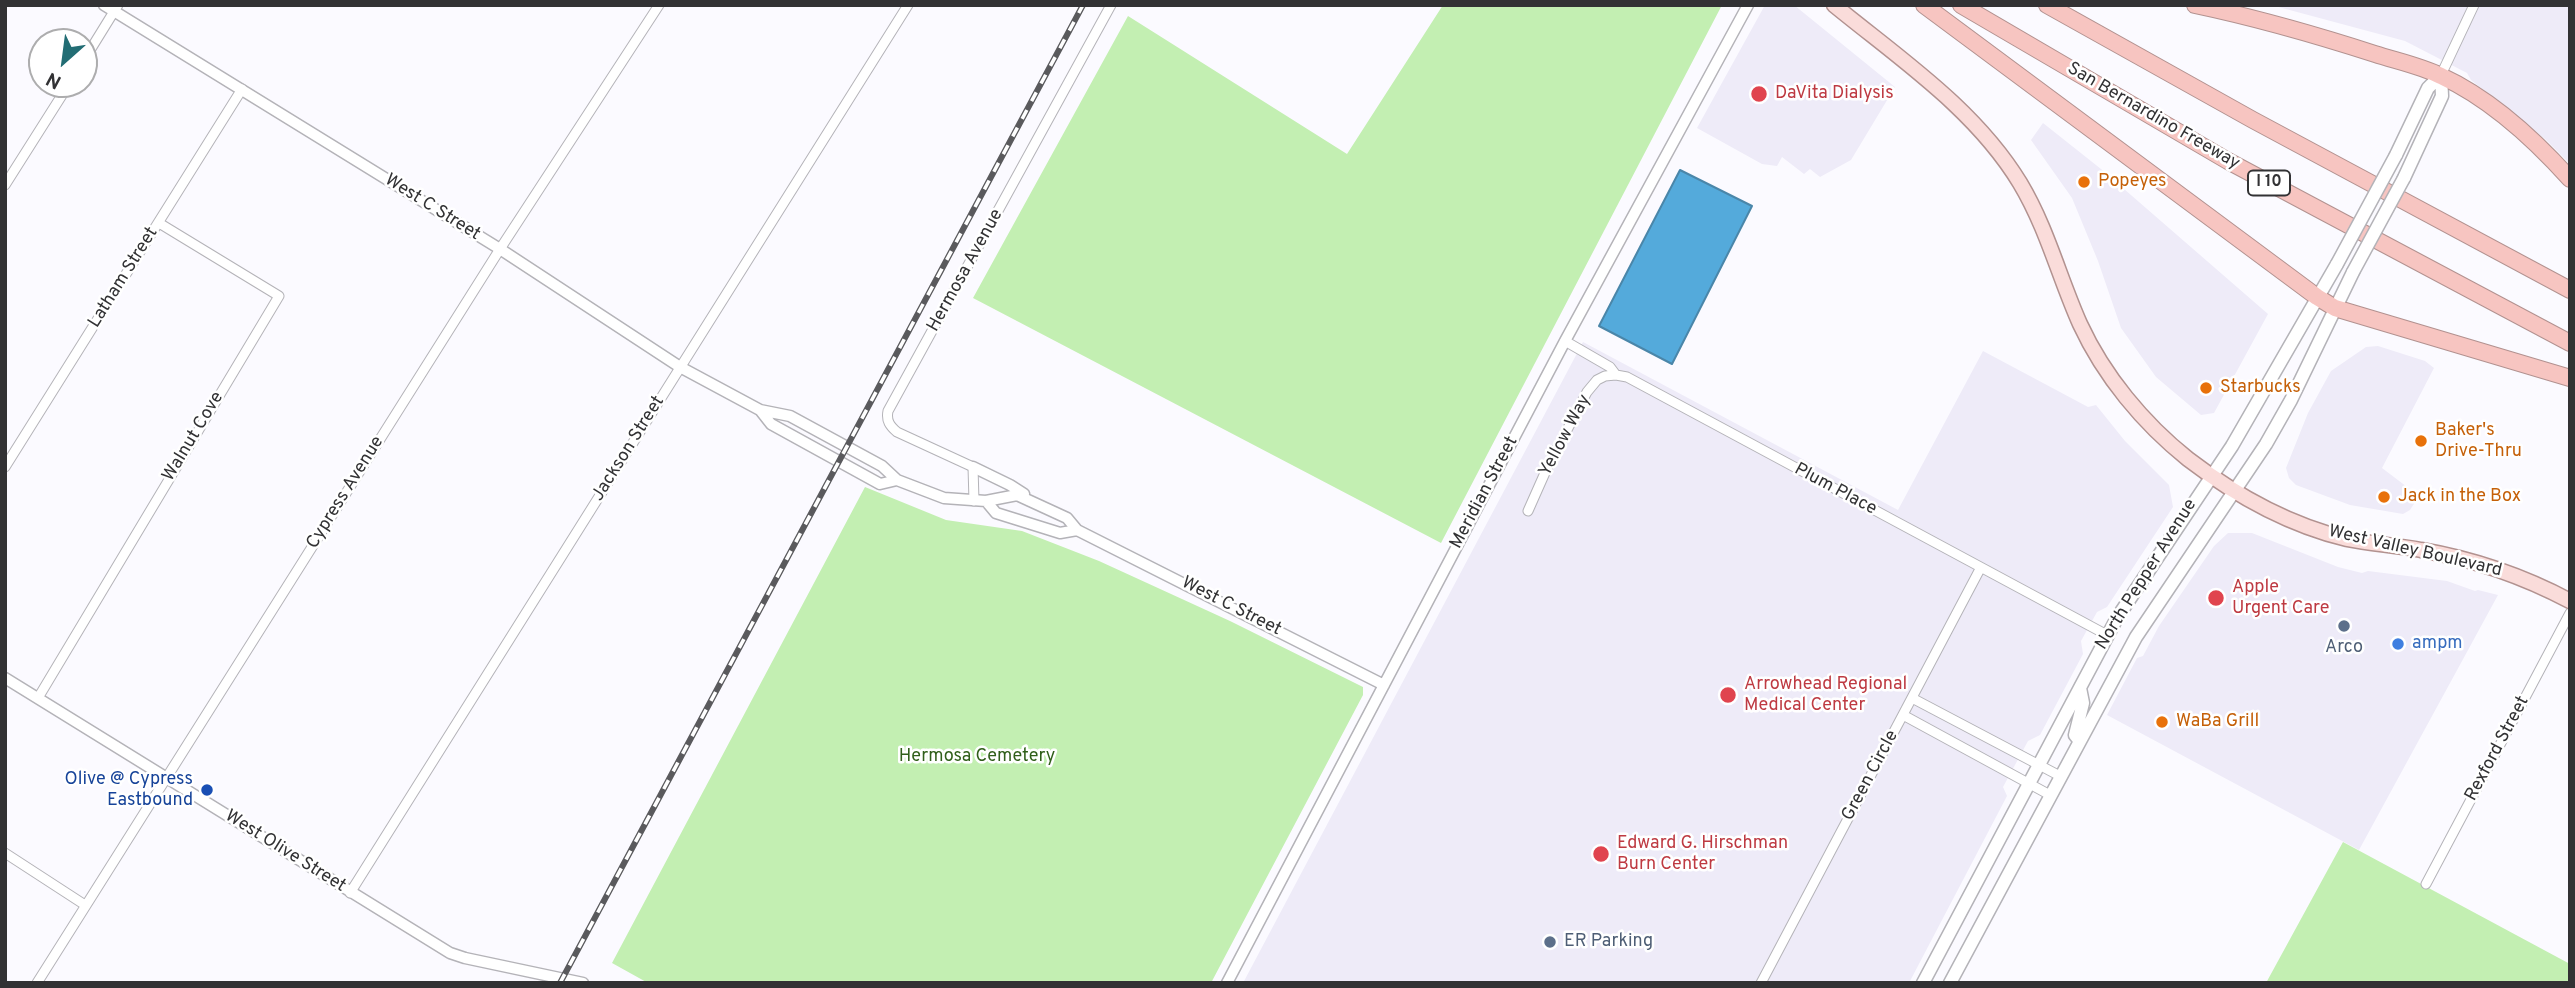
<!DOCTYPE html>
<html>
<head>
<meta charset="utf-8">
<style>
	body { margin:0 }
	#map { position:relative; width:2575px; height:988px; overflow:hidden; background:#fbfaff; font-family:Overpass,sans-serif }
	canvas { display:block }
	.frame { position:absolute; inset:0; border:7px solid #323234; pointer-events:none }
	.north { position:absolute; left:28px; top:28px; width:70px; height:70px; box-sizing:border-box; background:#fff; border:2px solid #adadae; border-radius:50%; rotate:208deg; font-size:19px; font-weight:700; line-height:28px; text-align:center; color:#323234 }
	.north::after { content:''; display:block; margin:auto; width:24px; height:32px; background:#226d74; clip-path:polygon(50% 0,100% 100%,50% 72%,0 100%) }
</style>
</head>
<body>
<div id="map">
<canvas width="2575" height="988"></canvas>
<div class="frame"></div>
<div class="north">N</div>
</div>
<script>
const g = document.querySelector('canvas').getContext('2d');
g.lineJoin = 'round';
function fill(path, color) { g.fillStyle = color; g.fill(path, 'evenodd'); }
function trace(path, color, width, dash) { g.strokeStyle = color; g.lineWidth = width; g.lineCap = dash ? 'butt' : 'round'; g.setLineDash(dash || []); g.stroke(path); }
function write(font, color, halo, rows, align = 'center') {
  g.font = font + ' Overpass,sans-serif'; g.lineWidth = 5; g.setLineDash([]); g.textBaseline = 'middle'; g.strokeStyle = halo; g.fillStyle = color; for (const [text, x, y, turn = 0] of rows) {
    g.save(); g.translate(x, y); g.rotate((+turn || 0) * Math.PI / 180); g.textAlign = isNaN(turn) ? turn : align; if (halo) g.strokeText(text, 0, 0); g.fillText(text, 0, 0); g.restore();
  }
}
const built = new Path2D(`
	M1765 5H1794L1895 87 1851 160 1820 177 1810 169 1804 174 1782 157 1777 166 1762 164 1697 128Z
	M2271 5H2570V164L2545 139 2471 80 2467 73 2405 41Z
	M2043 123 2101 169 2268 314 2214 413 2201 415 2156 377 2121 328 2098 261 2072 198 2031 140Z
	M1583 342 1898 510 1983 351 2088 407 2096 405 2125 441 2169 485 2173 507 2107 607 2097 612 2081 641 2083 654 2040 735 2028 741 2003 787 2007 796 1909 983H1243Z
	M2378 346 2425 361 2434 368 2382 468 2419 496 2410 510 2403 514 2350 505 2296 485 2289 478 2286 468 2308 413 2331 371 2366 347Z
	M2228 533H2252L2338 567 2362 573 2368 571 2447 581 2475 591 2478 590 2498 595 2359 850 2107 715 2137 658 2143 656 2159 626 2214 546Z`);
const green = new Path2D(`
	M1443 5H1722L1441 543 973 298 1128 16 1347 154Z
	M865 487 946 520 1022 531 1099 561 1230 621 1363 687V695L1211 983H648L612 963Z
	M2343 842 2570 964V983H2266Z`);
const water = new Path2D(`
	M1680 170 1752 206 1672 364 1599 326Z`);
const minor = new Path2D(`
	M84 60 118 5
	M2441 75 2474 5
	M5 185 69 84
	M1565 341 1610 367 1616 375 1627 377 2107 635
	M5 467 242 89
	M974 501 973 467 897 432C890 426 886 421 888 411L1111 5
	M1528 511 1548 466 1587 392 1597 380 1605 376 1616 375
	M38 698 279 296 159 223
	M1912 698 2060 776
	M1903 715 2050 795
	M5 853 85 905
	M2426 884 2570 613
	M350 893 908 5
	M37 983 500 249 659 5
	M1761 983 1980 569`);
const tertiary = new Path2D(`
	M104 5 500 249 680 367 760 410 790 416 882 466 897 480 944 498 986 501 1017 495 1067 518 1077 530 1384 685
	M760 410 771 424 880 484 897 480
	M973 467 1010 485 1024 494
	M986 501 996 513 1060 533 1077 530
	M5 678 450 953 465 958 583 983
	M1227 983 1565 341 1748 5`);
const secondary = new Path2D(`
	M2396 155 2428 88 2441 75
	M2404 178 2442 96 2441 75
	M2079 740 2075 735 2083 703 2080 688
	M1923 983 2117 618 2232 446 2337 264
	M1950 983 2136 637 2266 444 2291 400 2353 272`);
const primary = new Path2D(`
	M1834 5C1900 59 1975 109 2020 183 2047 228 2059 277 2080 324 2104 376 2143 423 2188 459 2235 495 2289 525 2347 539 2371 544 2396 545 2421 550 2473 559 2523 576 2570 601`);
const motorway = new Path2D(`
	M1924 5 2317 297 2335 308 2570 378
	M1961 5 2228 161 2570 343
	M2047 5 2253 120 2570 290
	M2195 5C2257 18 2316 35 2375 54 2397 61 2421 66 2441 76 2489 98 2535 140 2570 179`);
const rail = new Path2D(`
	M560 983 1083 5`);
const secondaryBridge = new Path2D(`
	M2337 264 2396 155
	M2353 272 2404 178`);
const markers = [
	[1759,94,9,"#e0444e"],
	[2084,182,7,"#e8710a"],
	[2206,388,7,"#e8710a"],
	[2421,441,7,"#e8710a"],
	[2384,497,7,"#e8710a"],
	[2216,598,9,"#e0444e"],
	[2344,626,7,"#5c6f8a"],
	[2398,644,7,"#3f7fe0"],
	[1728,695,9,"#e0444e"],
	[2162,722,7,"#e8710a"],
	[207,790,7,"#1a4fb4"],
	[1601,854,9,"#e0444e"],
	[1550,942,7,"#5c6f8a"]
];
const shields = [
	[2269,183,42]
];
const shieldNames = [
	["I 10",2269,183]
];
const healthNames = [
	["DaVita Dialysis",1775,94],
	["Apple",2232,588],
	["Urgent Care",2232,609],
	["Arrowhead Regional",1744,685],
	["Medical Center",1744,706],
	["Edward G. Hirschman",1617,844],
	["Burn Center",1617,865]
];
const streetNames = [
	["San Bernardino Freeway",2153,117,30],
	["West C Street",432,208,32],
	["Hermosa Avenue",966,271,-61],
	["Latham Street",124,278,-58],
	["Yellow Way",1566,436,-62],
	["Walnut Cove",194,437,-59],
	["Jackson Street",629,449,-58],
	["Plum Place",1835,490,28],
	["Cypress Avenue",346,493,-58],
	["Meridian Street",1485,493,-62],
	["West Valley Boulevard",2415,552,13],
	["North Pepper Avenue",2147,575,-58],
	["West C Street",1231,607,27],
	["Rexford Street",2498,749,-62],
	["Green Circle",1871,776,-62],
	["West Olive Street",285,852,32]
];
const foodNames = [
	["Popeyes",2098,182],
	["Starbucks",2220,388],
	["Baker's",2435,431],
	["Drive-Thru",2435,452],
	["Jack in the Box",2398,497],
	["WaBa Grill",2176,722]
];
const shopNames = [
	["ampm",2412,644]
];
const serviceNames = [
	["Arco",2344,648],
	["ER Parking",1564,942,"left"]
];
const parkNames = [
	["Hermosa Cemetery",977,757]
];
const transitNames = [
	["Olive @ Cypress",193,780],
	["Eastbound",193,801]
];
fill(built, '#eeebf8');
fill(green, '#c3efb2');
fill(water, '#54aadb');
trace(water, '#4a86a9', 2);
trace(minor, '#b4b3b8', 11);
trace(tertiary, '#b4b3b8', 13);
trace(secondary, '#b4b3b8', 15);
trace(primary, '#b29290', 17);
trace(motorway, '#b29290', 18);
trace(minor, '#fff', 9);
trace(tertiary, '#fff', 10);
trace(secondary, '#fff', 12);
trace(primary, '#fadcda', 14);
trace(motorway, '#f7c5c1', 16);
trace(rail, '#5a5a5d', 6);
trace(rail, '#fff', 3.5, [10]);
trace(secondaryBridge, '#b4b3b8', 15, []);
trace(secondaryBridge, '#fff', 12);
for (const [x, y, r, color] of markers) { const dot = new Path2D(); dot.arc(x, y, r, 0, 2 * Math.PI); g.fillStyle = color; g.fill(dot); trace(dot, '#fff', 2.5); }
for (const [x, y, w] of shields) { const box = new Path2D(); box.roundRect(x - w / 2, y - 12.5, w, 25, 5); g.fillStyle = '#fff'; g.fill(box); trace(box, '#323234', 2); }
write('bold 16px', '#323234', null, shieldNames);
write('18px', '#be3a42', '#fff', healthNames, 'left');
write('18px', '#323234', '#fff', streetNames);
write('18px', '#c56008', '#fff', foodNames, 'left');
write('18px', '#366cbe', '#fff', shopNames, 'left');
write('18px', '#4e5e75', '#fff', serviceNames);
write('18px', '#305f1a', '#fff', parkNames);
write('18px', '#164399', '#fff', transitNames, 'right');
</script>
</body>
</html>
